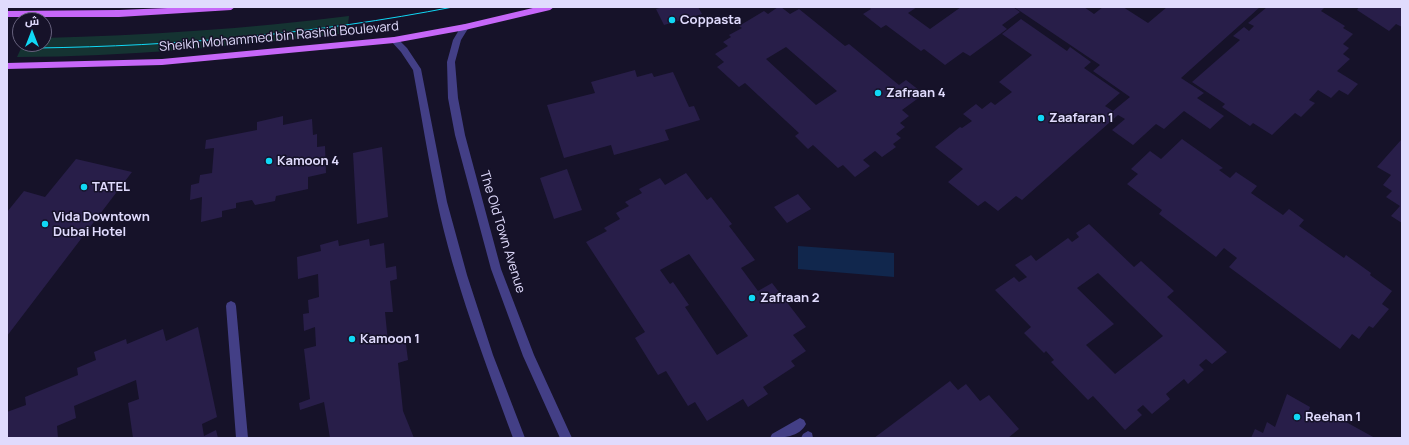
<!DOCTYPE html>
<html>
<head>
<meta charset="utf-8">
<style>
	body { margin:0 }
	#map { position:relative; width:1409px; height:445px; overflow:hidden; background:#161229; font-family:Manrope,Cairo,sans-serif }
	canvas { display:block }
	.frame { position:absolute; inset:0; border:8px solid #e0dbfd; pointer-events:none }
	.north { position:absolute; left:12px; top:12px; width:40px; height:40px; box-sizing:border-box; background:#161229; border:1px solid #67627e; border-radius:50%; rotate:0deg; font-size:11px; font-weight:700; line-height:16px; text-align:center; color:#e0dbfd }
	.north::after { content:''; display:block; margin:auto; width:14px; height:18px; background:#10d8f5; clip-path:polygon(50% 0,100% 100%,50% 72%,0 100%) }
</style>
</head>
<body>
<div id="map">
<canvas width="1409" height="445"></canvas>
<div class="frame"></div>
<div class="north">ش</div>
</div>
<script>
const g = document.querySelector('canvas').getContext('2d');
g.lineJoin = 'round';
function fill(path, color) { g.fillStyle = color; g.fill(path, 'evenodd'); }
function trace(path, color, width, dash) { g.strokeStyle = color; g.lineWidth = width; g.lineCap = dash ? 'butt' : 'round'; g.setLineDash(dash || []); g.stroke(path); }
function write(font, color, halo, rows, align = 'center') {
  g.font = font + ' Manrope,sans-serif'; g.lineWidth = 3; g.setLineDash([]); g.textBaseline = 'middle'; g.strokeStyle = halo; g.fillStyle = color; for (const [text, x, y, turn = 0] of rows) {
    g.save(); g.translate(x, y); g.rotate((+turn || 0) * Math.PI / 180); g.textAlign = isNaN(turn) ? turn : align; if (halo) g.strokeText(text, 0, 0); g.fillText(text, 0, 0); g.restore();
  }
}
const green = new Path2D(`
	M349 16 347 33C237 46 127 57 17 57L23 44H44V38C146 35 247 29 349 16Z`);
const water = new Path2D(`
	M798 246 894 253V277L798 269Z`);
const building = new Path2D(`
	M663 7H698L702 14 664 25 656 9Z
	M778 7H781L790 14 799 9 845 46 849 44 899 85 906 80 924 94 902 110 909 116 900 123 905 127 896 134 901 138 893 144 896 147 882 157 875 151 863 160 870 166 855 177 843 165 838 168 813 145 808 149 795 136 799 133 745 83 739 87 717 67 724 62 715 54 728 46 723 42 731 37 729 35 742 28 739 26 764 11 768 14ZM786 47 837 91 816 105 766 59Z
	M869 7H917L908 13 930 29 961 7H1013L1020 12 1002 25 1007 29 970 56 963 52 945 65 924 49 921 51 886 25 881 28 863 14 871 9Z
	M1014 7H1084L1094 14 1103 7H1123L1148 23 1167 7H1260L1181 78 1204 93 1197 98 1224 116 1210 129 1184 111 1164 129 1156 124 1133 145 1112 130 1125 119 1118 115 1022 200 1016 196 998 211 985 201 978 206 948 182 963 169 935 147 960 127 962 128 972 121 963 114 976 104 982 109 991 102 995 105 1012 92 999 82 1032 55 1002 34 1021 19 1067 51 1070 47 1091 62 1084 68 1120 93 1105 106 1113 111 1130 97 1093 71 1100 65Z
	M1267 7H1325L1321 11 1345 26 1343 28 1353 34 1343 44 1349 48 1343 54 1350 59 1337 71 1358 84 1348 95 1339 90 1331 98 1318 90 1309 100 1315 103 1301 117 1295 113 1272 135 1253 123 1250 126 1222 107 1225 104 1192 82 1240 40 1233 36 1244 27 1249 31 1254 26 1248 23Z
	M1359 7H1402V27L1396 24 1389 31 1357 10Z
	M635 70 637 77 652 73 654 77 673 72 689 107 694 106 700 120 665 130 669 140 614 155 611 145 564 158 547 105 595 93 591 82Z
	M283 116V125L312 119 313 135 317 134V147L325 146 326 173 308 177V189L276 196 275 201 255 205 252 200 236 203V208L222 211V217L201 222 202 197 190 200 191 185 199 183 200 175 212 173 214 148 205 149 206 140 257 130V122Z
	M1182 139 1223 168 1219 170 1230 178 1236 172 1257 186 1251 193 1283 215 1289 209 1304 220 1299 226 1344 258 1346 255 1371 273 1370 275 1392 291 1382 304 1389 309 1373 328 1369 326 1359 339 1352 334 1340 349 1229 267 1237 258 1224 248 1216 257 1159 214 1162 210 1127 184 1138 174 1131 169 1150 151 1161 159Z
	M1401 140 1402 141V223L1391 216 1400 206 1386 197 1392 191 1383 185 1391 175 1377 167Z
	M382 147 388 217 357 224 353 153Z
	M76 159 132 172 7 336V212L24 191 45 197Z
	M567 169 582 210 554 219 540 178Z
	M686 173 707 200 711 197 732 224 729 226 755 260 741 268 758 291 772 283 806 327 793 335 806 351 791 361 795 366 763 387 768 394 748 407 743 399 707 421 695 402 688 406 666 371 658 375 635 338 645 332 586 242 607 231 604 228 620 219 616 213 629 206 625 202 642 193 639 189 660 178 665 185ZM689 254 748 336 717 355 685 307 689 305 673 282 670 284 660 270Z
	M798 194 811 209 787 223 774 207Z
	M1089 224 1134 267 1141 261 1174 291 1167 297 1227 352 1212 364 1206 359 1199 365 1204 370 1188 384 1184 379 1166 394 1170 399 1152 414 1143 405 1137 410 1142 415 1125 430 1093 396 1088 400 1051 362 1054 360 1046 351 1044 353 1024 333 1031 327 995 290 1014 277 1019 282 1027 277 1015 265 1031 255 1036 261 1068 238 1072 242 1079 237 1076 233ZM1098 273 1163 336 1115 374 1086 345 1114 324 1077 288Z
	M369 239 370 246 384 243 386 268 396 266 397 279 390 281 393 312H385L388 342 405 337 408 360 398 363 403 411 414 438H330L324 402 300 410 299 403 310 399 304 349 316 346 315 327 304 331 303 314 309 313 308 300 319 297 318 274 298 279 297 257 321 251 320 245 338 240 339 246Z
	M198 327 217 417 202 424 204 436 216 430 218 438H133L128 403 139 399 136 380 74 406 76 418 57 426 58 438H7V412L26 405 25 397 78 375 77 368 96 360 94 352 126 339 127 344 163 329 166 341Z
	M950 381 958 390 966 384 980 401 989 395 1019 429 1008 438H874Z
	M1287 394 1310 407 1308 413 1323 422 1326 411 1375 438H1251L1255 429 1263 433 1267 422 1275 427Z`);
const minor = new Path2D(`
	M465 24 469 27 461 40 455 62 458 98 465 135 501 269 534 355 572 438H560L523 356 491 269 455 135 448 98 447 62 453 40 462 25Z
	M394 37 397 38 407 48 421 69 447 202 467 275 493 355 525 438H513C485 361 454 282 437 201 428 158 421 113 413 70L401 52 390 40 391 38Z
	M231 301 235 303 236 306 248 438H236L226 306 227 303Z
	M800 418 804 420 806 424C800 437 782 438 770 438L772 434Z
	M808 431 812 433 813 438H801L803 434Z`);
const major = new Path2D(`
	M192 7H235L231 10 119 17H7V11L119 10Z
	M537 7H554L550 10 465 30 394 43 162 65 7 69V63L162 59 394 37 465 24Z`);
const tram = new Path2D(`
	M37 48C178 46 314 34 453 7`);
const markers = [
	[672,20,4,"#10d8f5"],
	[878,93,4,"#10d8f5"],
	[1041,118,4,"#10d8f5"],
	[269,161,4,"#10d8f5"],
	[84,187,4,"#10d8f5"],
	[45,224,4,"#10d8f5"],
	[752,298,4,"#10d8f5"],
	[352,339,4,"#10d8f5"],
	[1297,417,4,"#10d8f5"]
];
const poiNames = [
	["Coppasta",680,20],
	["Zafraan 4",886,93],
	["Zaafaran 1",1049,118],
	["Kamoon 4",277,161],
	["TATEL",92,187],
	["Vida Downtown",53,217],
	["Dubai Hotel",53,232],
	["Zafraan 2",760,298],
	["Kamoon 1",360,339],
	["Reehan 1",1305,417]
];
const streetNames = [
	["Sheikh Mohammed bin Rashid Boulevard",279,37,-5],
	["The Old Town Avenue",502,232,73]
];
fill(green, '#153332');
fill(water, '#11274d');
fill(building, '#281e49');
fill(minor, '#433f86');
fill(major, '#c667f8');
trace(tram, '#10d8f5', 1);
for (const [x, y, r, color] of markers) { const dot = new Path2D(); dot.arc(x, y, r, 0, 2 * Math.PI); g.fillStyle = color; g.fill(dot); trace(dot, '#161229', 1.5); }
write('bold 13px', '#e0dbfd', '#161229', poiNames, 'left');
write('13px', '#e0dbfd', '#161229', streetNames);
</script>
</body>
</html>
